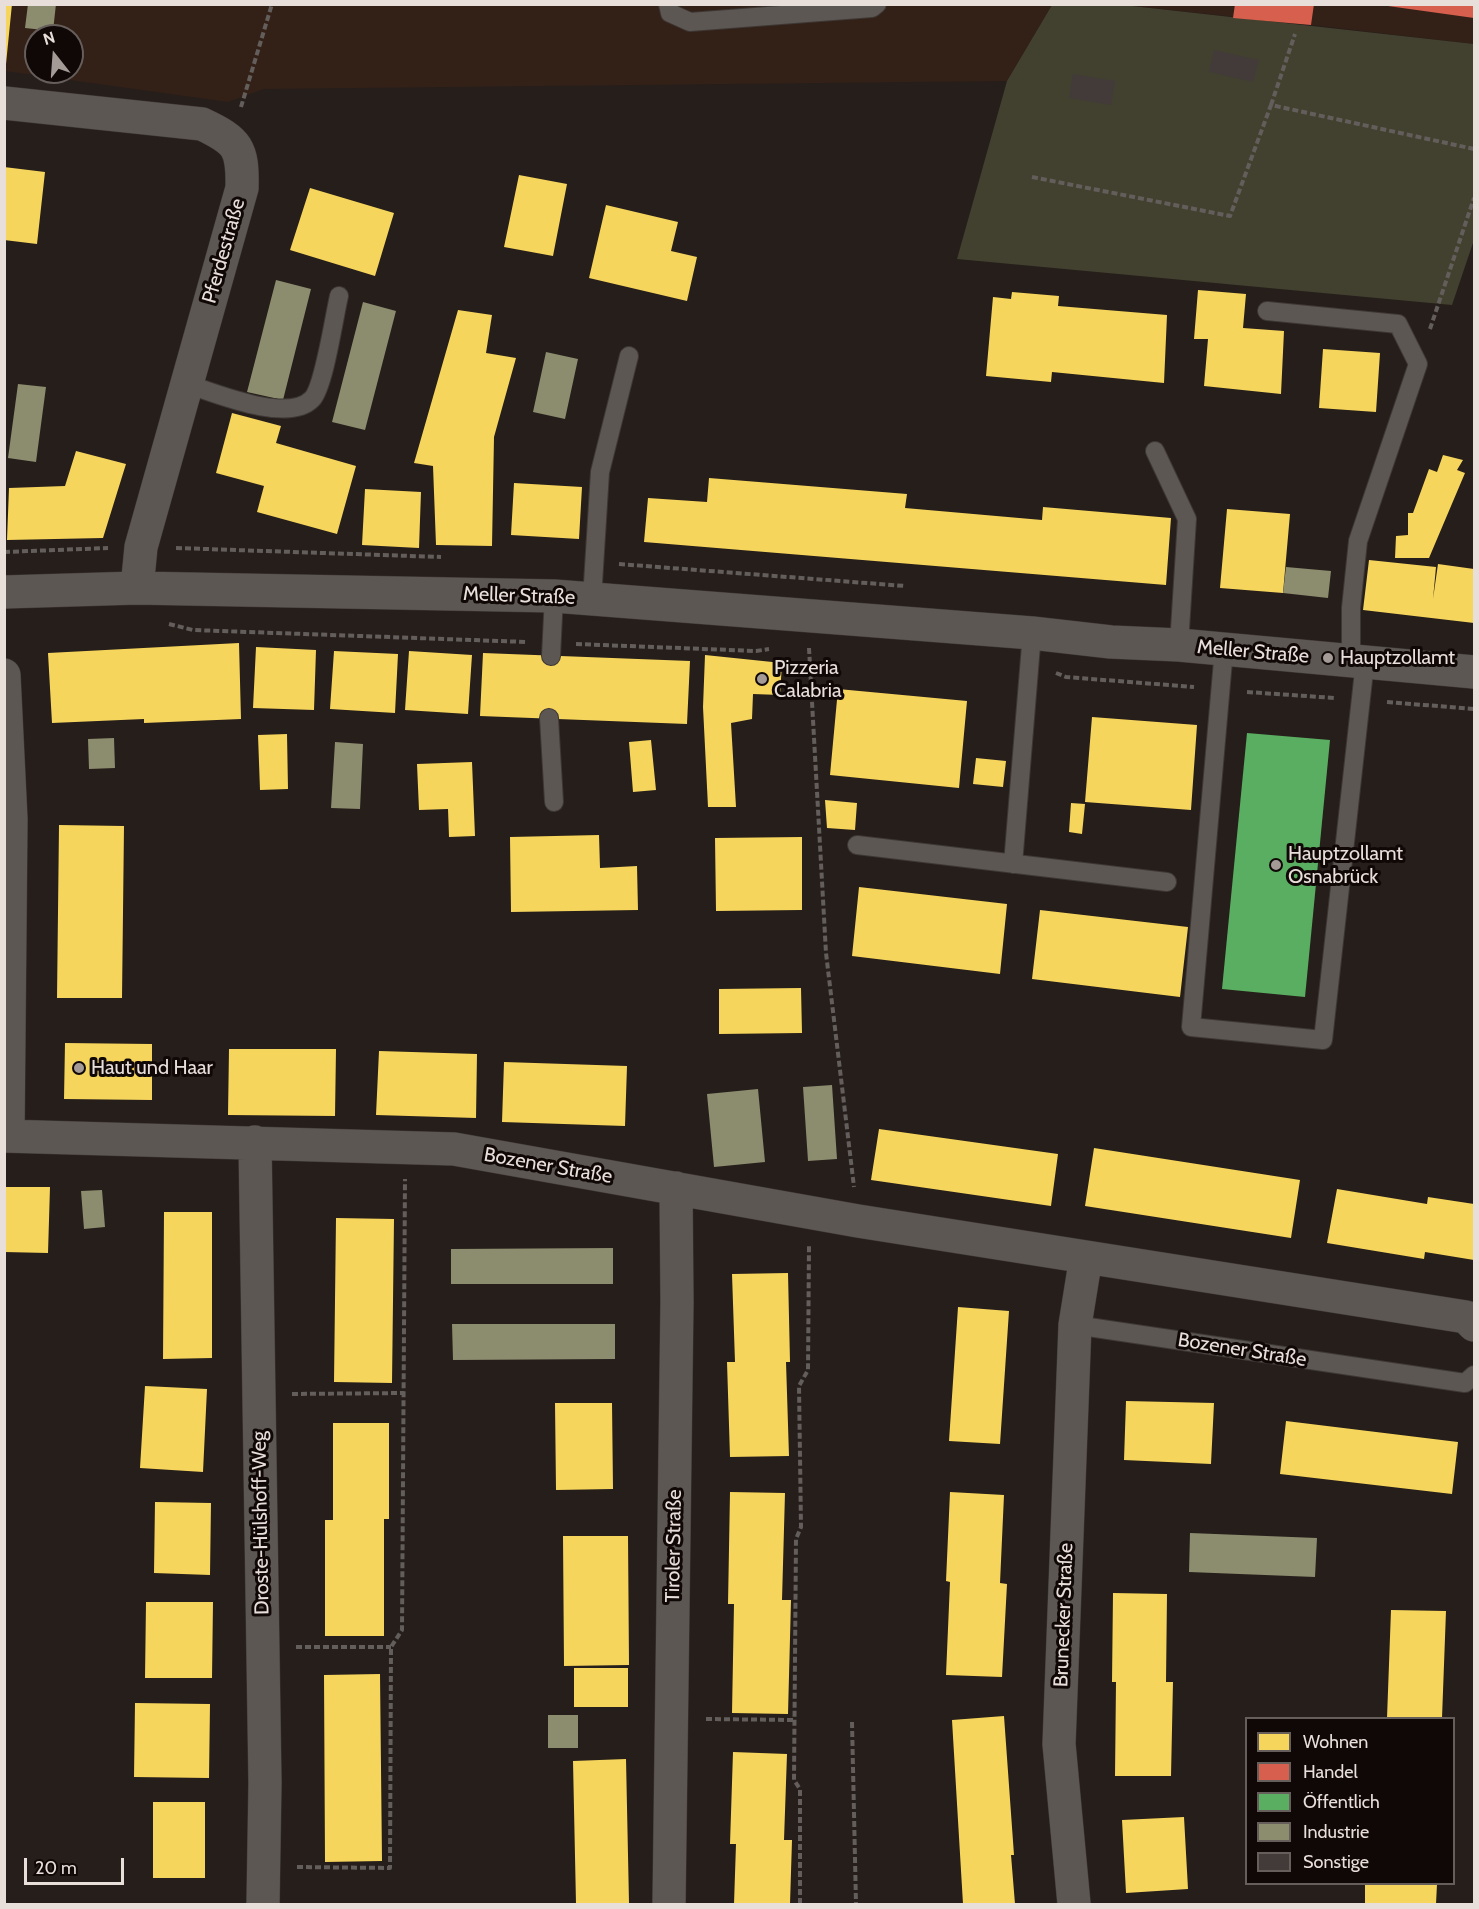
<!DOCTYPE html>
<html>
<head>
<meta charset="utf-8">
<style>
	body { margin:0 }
	#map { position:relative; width:1479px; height:1909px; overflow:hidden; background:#261e1b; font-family:Cabin,sans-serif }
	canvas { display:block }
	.frame { position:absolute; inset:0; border:6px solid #e8deda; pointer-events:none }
	.legend { position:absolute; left:1245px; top:1717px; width:210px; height:168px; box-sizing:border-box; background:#0f0806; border:2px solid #665e5b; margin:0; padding:8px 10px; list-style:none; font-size:18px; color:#e8deda }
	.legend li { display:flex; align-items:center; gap:12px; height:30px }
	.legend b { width:30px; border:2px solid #665e5b }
	.north { position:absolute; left:24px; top:24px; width:60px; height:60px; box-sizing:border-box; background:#0f0806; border:2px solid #665e5b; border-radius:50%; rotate:343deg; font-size:16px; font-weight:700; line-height:24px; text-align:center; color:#e8deda }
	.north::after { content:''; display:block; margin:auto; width:21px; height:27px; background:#a49b97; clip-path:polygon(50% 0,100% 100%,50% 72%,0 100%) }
	.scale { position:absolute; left:24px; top:1858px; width:100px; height:27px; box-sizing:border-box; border:3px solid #e8deda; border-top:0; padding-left:8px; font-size:18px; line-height:21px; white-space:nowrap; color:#e8deda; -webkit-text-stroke:4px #0f0806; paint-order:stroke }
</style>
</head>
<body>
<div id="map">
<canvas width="1479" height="1909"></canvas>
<div class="frame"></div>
<ul class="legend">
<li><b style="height:16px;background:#f6d55c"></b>Wohnen</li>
<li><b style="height:16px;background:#d6604d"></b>Handel</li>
<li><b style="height:16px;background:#5aae61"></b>Öffentlich</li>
<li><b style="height:16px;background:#8c8c6e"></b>Industrie</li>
<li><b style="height:16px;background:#423b39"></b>Sonstige</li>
</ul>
<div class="north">N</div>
<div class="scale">20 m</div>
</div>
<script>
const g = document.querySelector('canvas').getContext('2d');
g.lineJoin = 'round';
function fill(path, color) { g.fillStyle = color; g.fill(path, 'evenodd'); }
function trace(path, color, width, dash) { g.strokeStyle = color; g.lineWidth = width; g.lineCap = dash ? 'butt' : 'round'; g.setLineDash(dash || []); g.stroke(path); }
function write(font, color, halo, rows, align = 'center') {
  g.font = font + ' Cabin,sans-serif'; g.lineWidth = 6; g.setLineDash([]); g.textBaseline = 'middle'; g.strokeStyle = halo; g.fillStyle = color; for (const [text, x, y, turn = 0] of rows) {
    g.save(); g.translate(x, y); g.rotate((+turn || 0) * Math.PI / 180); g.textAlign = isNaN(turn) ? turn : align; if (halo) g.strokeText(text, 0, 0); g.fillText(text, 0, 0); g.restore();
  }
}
const built = new Path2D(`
	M5 5H1052L1007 81 264 89 228 102 5 71ZM36 36H72V72H36Z
	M1123 5H1474V44L1311 25Z`);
const green = new Path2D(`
	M1052 5H1123L1474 44V240L1452 305 957 259 1007 81Z`);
const homes = new Path2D(`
	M4 4H12L6 64H4Z
	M4 167 45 172 37 244 4 240Z
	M519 175 567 184 553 256 504 247Z
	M310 188 394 213 375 276 290 250Z
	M606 205 678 222 671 251 697 257 687 301 589 278Z
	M1198 290 1246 294 1243 328 1284 331 1281 394 1204 386 1208 339H1194Z
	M1012 292 1059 296 1058 306 1167 315 1164 383 1052 372 1051 382 986 376 993 297 1011 299Z
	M458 310 492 315 486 353 516 358 494 437 492 546 436 545 433 466 414 463Z
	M1323 349 1380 353 1376 412 1319 408Z
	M232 413 281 426 276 443 356 466 337 534 257 512 264 486 216 473Z
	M76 451 126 464 103 538 7 540 9 488 65 486Z
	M1443 455 1463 460 1457 470 1465 473 1429 558H1395L1396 536 1408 535V513H1413L1429 469 1437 472Z
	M709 478 907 494 905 508 1042 520 1043 507 1171 518 1166 585 644 542 648 498 707 502Z
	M514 483 582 487 579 539 511 535Z
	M365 489 421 492 419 548 362 545Z
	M1227 509 1290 514 1283 593 1220 588Z
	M1369 560 1436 567 1433 599 1438 564 1474 569V623L1363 610Z
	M239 643 241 719 144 723V719L52 723 48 653Z
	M256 647 316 650 314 710 253 708Z
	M334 651 398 654 395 713 330 709Z
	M409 651 472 655 468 714 405 710Z
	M483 653 690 661 687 724 480 716Z
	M705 655 782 663 780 695 753 694 752 719 731 723 736 807H708L703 707Z
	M838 689 967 701 959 788 830 775Z
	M1092 717 1197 725 1191 810 1085 802Z
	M287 734 288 789 260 790 258 735Z
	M651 740 656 790 633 792 629 742Z
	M976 758 1006 761 1003 787 973 784Z
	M472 762 475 836 449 837 448 809 419 810 417 764Z
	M825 800 857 803 855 830 827 828Z
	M1071 803 1085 804 1082 834 1069 832Z
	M59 825 124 826 122 998H57Z
	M599 835 600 868 637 866 638 910 511 912 510 837Z
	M802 837V910L716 911 715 838Z
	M859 887 1007 904 1000 974 852 956Z
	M1040 910 1188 927 1180 997 1032 979Z
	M801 988 802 1033 719 1034V989Z
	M65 1043 152 1044V1100L64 1099Z
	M229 1049H336L335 1116 228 1115Z
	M379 1051 477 1054 476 1118 376 1115Z
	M504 1062 627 1066 625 1126 502 1122Z
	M879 1129 1058 1154 1051 1206 871 1180Z
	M1094 1148 1300 1180 1291 1238 1085 1206Z
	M4 1187H50L48 1253 4 1252Z
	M1337 1189 1427 1204 1428 1197 1474 1204V1260L1425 1252 1424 1259 1327 1243Z
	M164 1212H212V1358L163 1359Z
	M336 1218 394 1219 392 1383 334 1382Z
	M788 1273 790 1362H786L789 1456 730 1457 727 1362H735L732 1274Z
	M958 1307 1009 1311 1000 1444 949 1441Z
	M145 1386 207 1389 203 1472 140 1468Z
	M1126 1401 1214 1403 1211 1464 1124 1460Z
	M555 1403H612L613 1489 556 1490Z
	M1286 1421 1458 1442 1452 1494 1280 1474Z
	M333 1423H389V1519H384V1636H325V1520H333Z
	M730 1492 785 1493 782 1600H791L788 1714 732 1713 734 1604H728Z
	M950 1492 1004 1495 1000 1583 1007 1584 1002 1677 946 1675 950 1582 946 1581Z
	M155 1502 211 1503 210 1575 154 1573Z
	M563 1536H628L629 1665 564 1666Z
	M1113 1593 1167 1594 1166 1682H1173L1171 1776H1115L1116 1682H1112Z
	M146 1602H213L212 1678H145Z
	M1391 1610 1446 1611 1442 1718H1387Z
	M574 1668H628V1707H574Z
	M380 1674 382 1861 325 1862 324 1675Z
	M135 1703 210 1704 209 1778 134 1777Z
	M1004 1716 1014 1855H1011L1015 1904H963L952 1720Z
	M733 1752 787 1754 784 1840H792L790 1904H734L736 1844H730Z
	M626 1759 629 1903 576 1904 573 1761Z
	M153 1802H205V1878H153Z
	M1184 1817 1188 1889 1126 1893 1122 1820Z
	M1365 1884H1437L1436 1904H1365Z`);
const shops = new Path2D(`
	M1235 4H1314L1311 25 1233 18Z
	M1388 4H1474V18L1388 6Z`);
const public = new Path2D(`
	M1247 733 1330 740 1305 997 1222 989Z`);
const industry = new Path2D(`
	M28 4H56L53 31 25 28Z
	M276 280 311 289 283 400 247 392Z
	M363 302 396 311 365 430 332 422Z
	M546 352 578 359 565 419 533 412Z
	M18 384 46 387 36 462 8 458Z
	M1286 567 1331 571 1328 598 1283 593Z
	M114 738 115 768 89 769 88 739Z
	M335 742 363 744 360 809 331 808Z
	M832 1085 837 1159 808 1161 803 1087Z
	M758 1089 765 1162 714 1167 707 1094Z
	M102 1190 105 1227 84 1229 81 1191Z
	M613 1248V1284H451V1249Z
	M452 1324H615V1359L453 1360Z
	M1190 1533 1317 1538 1315 1577 1189 1572Z
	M548 1715H578V1748H548Z`);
const building = new Path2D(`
	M1214 50 1259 60 1253 82 1209 72Z
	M1073 74 1115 81 1111 105 1069 98Z`);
const path = new Path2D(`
	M1271 105 1295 34
	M241 107 272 4
	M1032 177 1230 216 1271 105 1474 149
	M1430 329 1474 198
	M176 548 441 557
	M4 552 108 548
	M619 564 905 586
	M169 624 193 630 527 642
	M576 644 756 651 769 649
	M809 648 826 953 854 1187
	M1056 673 1066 677 1194 687
	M1247 692 1335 698
	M1387 702 1474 709
	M292 1394 404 1393
	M296 1647H391
	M706 1719 794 1720
	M852 1722 856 1904
	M297 1867 390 1868 391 1647 402 1630 405 1179
	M800 1904V1789L794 1780 796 1539 801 1527 799 1386 808 1370 809 1246`);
const lane = new Path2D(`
	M668 4 670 13 690 22 872 8 877 4
	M1267 311 1398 324 1418 364 1358 541 1351 608V660
	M187 384C215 393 288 424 312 399 324 387 334 317 339 296
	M1155 451 1187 519 1179 645
	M592 599 600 472 629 356
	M1224 649 1191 1027 1323 1040 1365 662
	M551 656 554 596
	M549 718 554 802
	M857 845 1167 882
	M1013 864 1032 633
	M1075 1325 1465 1383 1474 1375`);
const street = new Path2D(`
	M4 103 202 124C238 141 243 148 242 188L141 547 137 588
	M4 592 137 588 554 596 1032 633 1111 642 1179 645 1474 672
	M4 675 11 819 8 1136
	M4 1136 454 1149 858 1221 1466 1317 1474 1325
	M255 1142 265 1783 263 1904
	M669 1904 677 1302 676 1188
	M1074 1904 1059 1744 1075 1325 1086 1257`);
const markers = [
	[1328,658,6,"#a49b97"],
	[762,679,6,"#a49b97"],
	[1276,865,6,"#a49b97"],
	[79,1068,6,"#a49b97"]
];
const streetNames = [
	["Pferdestraße",224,251,-74],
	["Meller Straße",519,596,2],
	["Meller Straße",1253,652,5],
	["Bozener Straße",548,1166,10],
	["Bozener Straße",1242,1350,9],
	["Droste-Hülshoff-Weg",261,1523,-91],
	["Tiroler Straße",674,1546,-89],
	["Brunecker Straße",1064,1615,-88]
];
const poiNames = [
	["Hauptzollamt",1340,658],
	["Pizzeria",774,668],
	["Calabria",774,691],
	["Hauptzollamt",1288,854],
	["Osnabrück",1288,877],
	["Haut und Haar",91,1068]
];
fill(built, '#332118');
fill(green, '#42412f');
fill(homes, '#f6d55c');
fill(shops, '#d6604d');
fill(public, '#5aae61');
fill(industry, '#8c8c6e');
fill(building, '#423b39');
trace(lane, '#3e3835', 20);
trace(street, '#3e3835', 34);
trace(path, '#635e5b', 4, [6, 3]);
trace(lane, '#5d5754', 18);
trace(street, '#5d5754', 33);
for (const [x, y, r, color] of markers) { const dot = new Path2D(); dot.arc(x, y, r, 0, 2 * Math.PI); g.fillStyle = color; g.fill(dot); trace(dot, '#0f0806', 2); }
write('20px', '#e8deda', '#0f0806', streetNames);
write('20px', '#e8deda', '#0f0806', poiNames, 'left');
</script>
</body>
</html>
